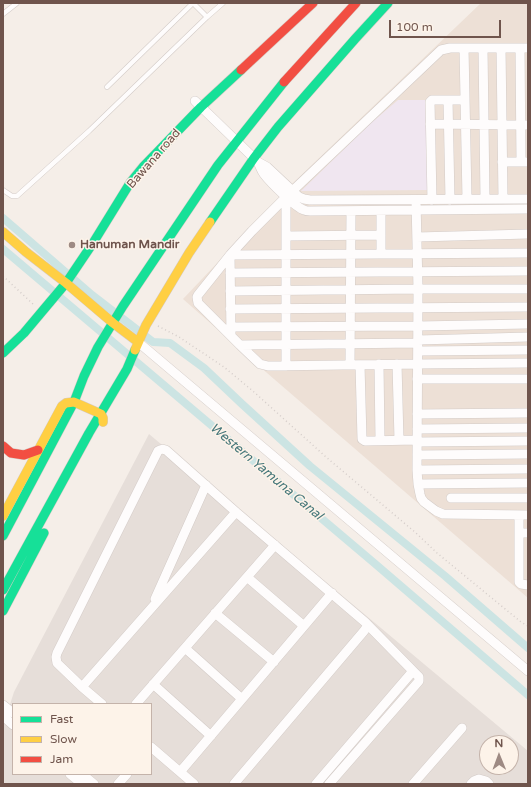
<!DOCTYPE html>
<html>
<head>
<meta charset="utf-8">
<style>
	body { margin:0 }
	#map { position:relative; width:531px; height:787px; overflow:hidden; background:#f5eee8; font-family:"Varela Round",sans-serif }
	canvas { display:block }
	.frame { position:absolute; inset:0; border:4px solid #6f544c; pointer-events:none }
	.legend { position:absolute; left:12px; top:703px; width:140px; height:72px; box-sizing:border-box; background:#fdf3e9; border:1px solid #c4b3aa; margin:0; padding:5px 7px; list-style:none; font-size:12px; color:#6f544c }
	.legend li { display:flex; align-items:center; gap:8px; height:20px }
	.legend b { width:20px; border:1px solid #c4b3aa }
	.north { position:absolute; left:479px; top:735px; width:40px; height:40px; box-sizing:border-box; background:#fdf3e9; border:1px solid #c4b3aa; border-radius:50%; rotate:359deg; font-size:11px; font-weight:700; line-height:16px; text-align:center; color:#6f544c }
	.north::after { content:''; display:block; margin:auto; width:14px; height:18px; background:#9e8a83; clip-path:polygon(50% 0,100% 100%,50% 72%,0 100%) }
	.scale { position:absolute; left:389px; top:20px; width:112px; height:18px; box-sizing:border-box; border:2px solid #6f544c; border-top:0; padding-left:5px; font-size:12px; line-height:14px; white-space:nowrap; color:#6f544c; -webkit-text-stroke:3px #fdf3e9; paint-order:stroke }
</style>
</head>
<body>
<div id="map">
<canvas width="531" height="787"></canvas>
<div class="frame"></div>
<ul class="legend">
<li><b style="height:5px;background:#16e098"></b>Fast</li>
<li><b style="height:5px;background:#ffcf43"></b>Slow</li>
<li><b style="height:5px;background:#f24e42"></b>Jam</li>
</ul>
<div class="north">N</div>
<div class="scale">100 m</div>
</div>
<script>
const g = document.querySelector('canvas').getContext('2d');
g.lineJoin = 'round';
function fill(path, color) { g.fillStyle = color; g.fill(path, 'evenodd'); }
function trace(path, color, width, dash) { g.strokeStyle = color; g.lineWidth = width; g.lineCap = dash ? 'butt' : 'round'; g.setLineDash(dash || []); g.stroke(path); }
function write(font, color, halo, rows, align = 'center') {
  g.font = font + ' "Varela Round",sans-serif'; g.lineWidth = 3; g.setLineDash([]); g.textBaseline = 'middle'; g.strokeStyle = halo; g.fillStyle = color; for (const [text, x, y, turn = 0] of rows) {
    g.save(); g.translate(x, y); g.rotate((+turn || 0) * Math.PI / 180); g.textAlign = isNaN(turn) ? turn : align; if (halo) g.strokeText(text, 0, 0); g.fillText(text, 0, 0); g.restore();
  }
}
const residential = new Path2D(`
	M481 3H528V598L267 373 183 299 293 183Z`);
const industrial = new Path2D(`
	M149 434 528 751V784H3V726L14 692ZM13 704H151V774H13ZM487 743H511V767H487Z`);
const education = new Path2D(`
	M398 100H427L428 190 301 191 371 123Z`);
const canal = new Path2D(`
	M3 218 92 295 153 342 170 343 204 368 242 404 310 466 445 576 528 648
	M3 249 373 562 528 695`);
const path = new Path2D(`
	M3 276 34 305
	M158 326 179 337 224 367 254 392 326 457 416 533 437 553 521 622 528 626`);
const lane = new Path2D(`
	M193 3 207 17 223 3
	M3 14 17 3
	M107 87 193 3
	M3 190 12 196H17L89 131 207 17`);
const street = new Path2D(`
	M464 48 467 199
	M483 48 485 199
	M501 48 503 199
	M520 48 521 162
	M528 48H450L441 50 286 197 252 231 230 255 198 295 197 297 198 303 240 345 260 364 268 366 417 364 528 363
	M448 100 450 200
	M195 101 258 162 267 167 299 197 304 199 310 200 528 199
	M430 124 528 125
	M258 162C260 166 261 170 264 174 270 182 295 207 304 210 306 211 308 211 310 211L528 209
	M502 162H528
	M286 197V366
	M416 200 418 289 417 470 418 484 420 494 421 498 424 502 436 511 443 514 528 515
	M432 200 430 102 432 100H465
	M286 236 381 235
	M417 237 528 234
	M381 254V211
	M230 273 528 271
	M230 291 418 289H528
	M230 309 528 307
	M230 327 418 326 528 324
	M231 336 230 255 528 253
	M418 340 528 337
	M138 342 528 671
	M240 345 418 343
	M418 351 528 350
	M379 364 380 440
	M397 364 399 440
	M350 365 351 211
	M360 365 362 439 365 441 417 440
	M417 379H528
	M417 414 528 413
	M417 429 528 428
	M417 442 528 441
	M417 455 528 454
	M417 470 528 469
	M418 484 528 483
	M451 498H528
	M519 515V531L521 533H528
	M519 531V582L521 584 528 585
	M247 577 304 626
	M155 599 206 485
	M215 613 274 662
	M185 648 242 699
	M153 684 211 736
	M82 687 236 512
	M102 704 82 687 57 663 56 657 57 653 158 451C161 449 162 449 166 450L236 512 365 622 413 671
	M136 704 275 545
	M3 705 13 713
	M3 716 13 725
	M151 747 194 784
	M180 772 332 593
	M70 774 82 784
	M82 774 94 784
	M118 784 127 774
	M234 784 364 631 368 625
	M316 784 413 671 419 677V681L329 784
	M413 784 462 728
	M471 784 474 781 479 779 486 781 489 784`);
const fast = new Path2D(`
	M210 222 254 158 278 127 355 39 388 3
	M3 353 24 333 66 283 93 243 130 183 143 167 201 107 241 70
	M3 536 74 402 84 376 98 347 123 306 218 165 284 82
	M3 590 89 433 127 369 135 350
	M3 611 44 533`);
const slow = new Path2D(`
	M3 232 26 252 66 283 113 323 138 342
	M135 350 146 325 189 253 210 222
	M3 516 62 406 66 403 74 402 101 414 103 418V422`);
const jam = new Path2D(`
	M241 70 313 3
	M284 82 356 3
	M3 446 11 453 24 455 38 450`);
const markers = [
	[72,245,4,"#9e8a83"]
];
const streetNames = [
	["Bawana road",154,159,-49]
];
const poiNames = [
	["Hanuman Mandir",80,245]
];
const waterNames = [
	["Western Yamuna Canal",266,472,40]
];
fill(residential, '#ede0d6');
fill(industrial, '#e6ded9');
fill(education, '#f0e6f0');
trace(canal, '#cce4e3', 8);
trace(lane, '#d3cbc7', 5.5);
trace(street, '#d3cbc7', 10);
trace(fast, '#d4cac4', 10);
trace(slow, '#d4cac4', 10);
trace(jam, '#d4cac4', 10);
trace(path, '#d5cdca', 1.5, [1, 3]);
trace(lane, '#fefcfc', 4.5);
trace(street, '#fefcfc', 9);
trace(fast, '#16e098', 9);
trace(slow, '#ffcf43', 9);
trace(jam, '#f24e42', 9);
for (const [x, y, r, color] of markers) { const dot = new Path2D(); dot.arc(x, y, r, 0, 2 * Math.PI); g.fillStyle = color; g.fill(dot); trace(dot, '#fdf3e9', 1.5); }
write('12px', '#6f544c', '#fdf3e9', streetNames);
write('bold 12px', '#6f544c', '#fdf3e9', poiNames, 'left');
write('italic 13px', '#45777a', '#fdf3e9', waterNames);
</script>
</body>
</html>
